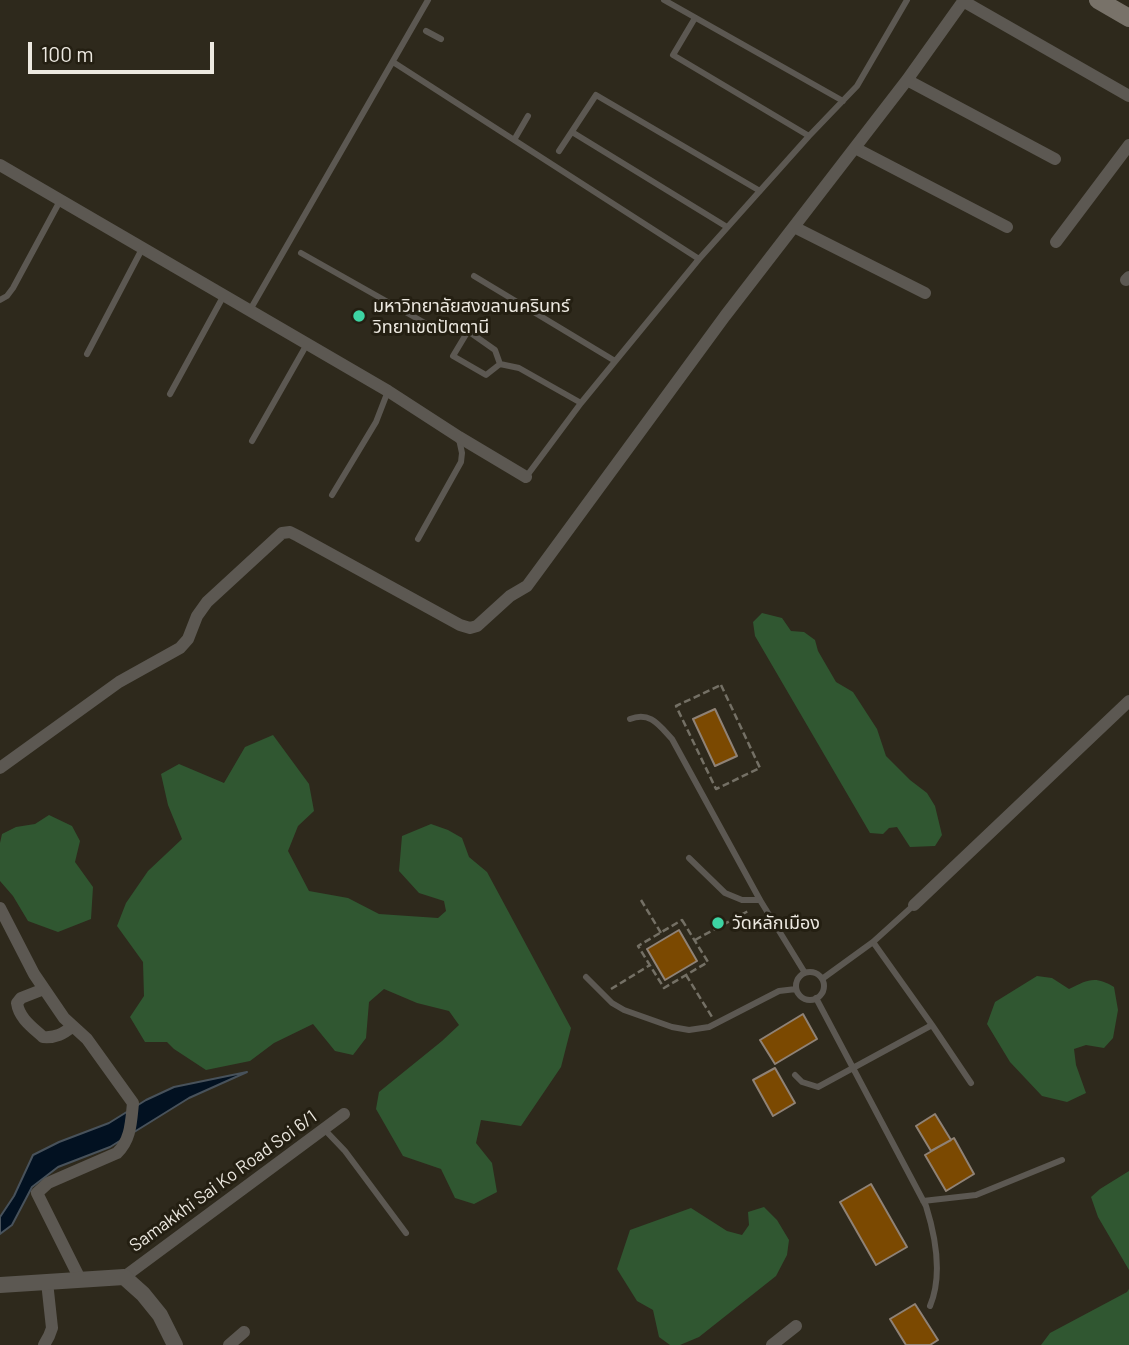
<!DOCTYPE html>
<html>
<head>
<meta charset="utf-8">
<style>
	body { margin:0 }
	#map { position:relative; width:1129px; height:1345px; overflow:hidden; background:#2e291c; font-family:Barlow,sans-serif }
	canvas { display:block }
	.scale { position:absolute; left:28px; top:42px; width:186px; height:32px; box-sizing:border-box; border:4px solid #ede9e1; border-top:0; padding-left:9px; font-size:21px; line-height:24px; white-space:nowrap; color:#ede9e1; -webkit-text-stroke:5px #241f12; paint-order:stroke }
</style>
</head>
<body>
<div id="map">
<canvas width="1129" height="1345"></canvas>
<div class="scale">100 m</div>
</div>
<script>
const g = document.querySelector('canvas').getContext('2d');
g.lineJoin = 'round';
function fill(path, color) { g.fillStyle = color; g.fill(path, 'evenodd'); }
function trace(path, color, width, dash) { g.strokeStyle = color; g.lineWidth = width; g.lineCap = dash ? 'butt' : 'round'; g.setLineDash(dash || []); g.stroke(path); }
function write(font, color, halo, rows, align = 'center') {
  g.font = font + ' Barlow,"Noto Sans Thai",sans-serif'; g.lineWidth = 6; g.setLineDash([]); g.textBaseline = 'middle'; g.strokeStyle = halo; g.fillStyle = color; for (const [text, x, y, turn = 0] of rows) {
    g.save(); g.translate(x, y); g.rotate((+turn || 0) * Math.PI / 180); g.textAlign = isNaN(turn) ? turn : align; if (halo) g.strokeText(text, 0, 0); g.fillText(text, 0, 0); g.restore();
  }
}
const green = new Path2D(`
	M762 613 782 618 791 631 804 632 815 640 818 651 836 682 853 692 877 729 886 756 910 780 927 793 935 806 942 835 935 846 910 847 897 827 889 828 883 834 870 833 755 636 753 622Z
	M273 735 309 784 314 811 298 826 288 851 309 891 348 898 379 914 438 918 446 911 444 901 419 893 399 871 402 836 431 824 448 830 462 838 469 857 487 872 571 1028 561 1067 521 1126 481 1120 476 1143 492 1163 497 1192 474 1204 455 1198 441 1169 403 1156 376 1109 379 1092 442 1041 459 1025 449 1011 417 1003 384 989 369 1002 366 1038 353 1055 335 1051 313 1024 274 1043 250 1061 206 1070 174 1049 167 1042H145L130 1017 144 996 143 962 117 926 126 903 148 871 182 839 168 805 161 774 179 764 224 783 245 747Z
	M49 815 72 826 80 841 75 862 93 887 91 919 58 932 28 921 13 896 0 881V843L2 834 16 827 35 824Z
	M1037 976 1052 978 1069 989C1087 980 1095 975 1114 987L1118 1010 1113 1038 1104 1048 1086 1045 1074 1049 1076 1065 1086 1093 1067 1102 1042 1096 1010 1062 987 1024 995 1002Z
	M1129 1171V1270L1098 1217 1091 1197 1100 1189Z
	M764 1207 777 1220 789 1240 787 1255 776 1276 699 1337 680 1345H670L659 1337 653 1310 637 1301 617 1269 630 1230 691 1208 727 1231 742 1235 749 1225 748 1212Z
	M1129 1289V1345H1041L1050 1333 1127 1292Z`);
const water = new Path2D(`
	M247 1072 189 1098 110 1147 58 1167 32 1187 12 1225 0 1234V1217L14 1196 33 1155 59 1142 109 1123 146 1100 174 1087Z`);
const building = new Path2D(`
	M715 709 737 756 715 766 693 719Z
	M679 930 697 961 665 980 647 949Z
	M803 1014 817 1039 775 1064 760 1040Z
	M775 1068 795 1103 773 1116 753 1080Z
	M935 1114 951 1140 931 1151 916 1126Z
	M954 1138 974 1174 946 1191 925 1155Z
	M871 1184 907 1247 876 1265 840 1202Z
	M915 1304 938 1340 930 1345H906L890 1319Z`);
const path = new Path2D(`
	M721 685 760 768 716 789 676 706Z
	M641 900 661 933
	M682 920 708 962 664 988 638 946Z
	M695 940 750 910
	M686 975 712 1017
	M611 989 650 965`);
const service = new Path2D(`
	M664 0 843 101
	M695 18 673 55 809 136
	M426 31 441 39
	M393 62 699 259
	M572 132 727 227
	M514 140 528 116
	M559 151 596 95 760 191
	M301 253 432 327
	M474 276 615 361
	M0 300 7 296 13 288 61 199
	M250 310 428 0
	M87 354 142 249
	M500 364 495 350 468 331 453 356 486 375 500 364 519 368 581 403
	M170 394 224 295
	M252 441 307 344
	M526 477 581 403 699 259 809 136 857 86 907 0
	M332 495 376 422 388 391
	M418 539 461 462 462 453 459 439
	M630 719C650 711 659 725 672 739L760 900 805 973
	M689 858 725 893 742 900H760
	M873 942 932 1025 971 1083
	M796 986a14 14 0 1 1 28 0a14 14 0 1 1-28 0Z
	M586 977 612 1003 624 1010 672 1027 689 1030 709 1027 779 991 796 989
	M822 979 873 942 914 905
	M816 998 926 1206C936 1238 943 1275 930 1306
	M795 1075 802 1082 818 1087 932 1025
	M324 1129 345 1151 406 1233
	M923 1201 976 1195 1062 1160`);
const minor = new Path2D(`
	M963 1 1129 96
	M907 80 1055 159
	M855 148 1007 227
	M0 165 388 391 459 437 526 477
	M794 227 925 293
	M1056 242 1129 145
	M1126 280 1129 277
	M0 768 119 682 180 648 188 639 197 616 207 602 282 533 290 532 298 536 460 625 470 628 477 626 510 596 527 586 541 567 725 316 907 80 964 0
	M914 905 1129 701
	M0 908 34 974 64 1018 87 1039 133 1103C131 1122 131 1140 117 1153L48 1183 37 1193 81 1281
	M44 989 21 998 17 1003C19 1018 32 1027 43 1037 56 1038 63 1034 73 1026
	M124 1277 344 1114
	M44 1345 49 1336 52 1328 47 1282
	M229 1345 244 1332
	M772 1345 796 1326`);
const tertiary = new Path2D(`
	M0 1285 124 1277 143 1294 160 1315 175 1345`);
const secondary = new Path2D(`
	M1098 0 1129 18`);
const markers = [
	[359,316,7,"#3dd4a3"],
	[718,923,7,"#3dd4a3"]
];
const poiNames = [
	["มหาวิทยาลัยสงขลานครินทร์",373,306],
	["วิทยาเขตปัตตานี",373,327],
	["วัดหลักเมือง",732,923]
];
const streetNames = [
	["Samakkhi Sai Ko Road Soi 6/1",223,1181,-36]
];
fill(green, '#305731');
fill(water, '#021121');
trace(water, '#48525b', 2);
fill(building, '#7b4901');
trace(building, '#8f8276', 2);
trace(path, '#747065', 2.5, [7, 3.5]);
trace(service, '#5c5852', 6);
trace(minor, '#5c5852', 12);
trace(tertiary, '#5c5852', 16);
trace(secondary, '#787269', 18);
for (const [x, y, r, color] of markers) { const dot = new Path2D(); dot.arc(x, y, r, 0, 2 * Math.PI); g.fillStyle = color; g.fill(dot); trace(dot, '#241f12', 2.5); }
write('18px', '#ede9e1', '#241f12', poiNames, 'left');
write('18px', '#ede9e1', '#241f12', streetNames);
</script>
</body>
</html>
